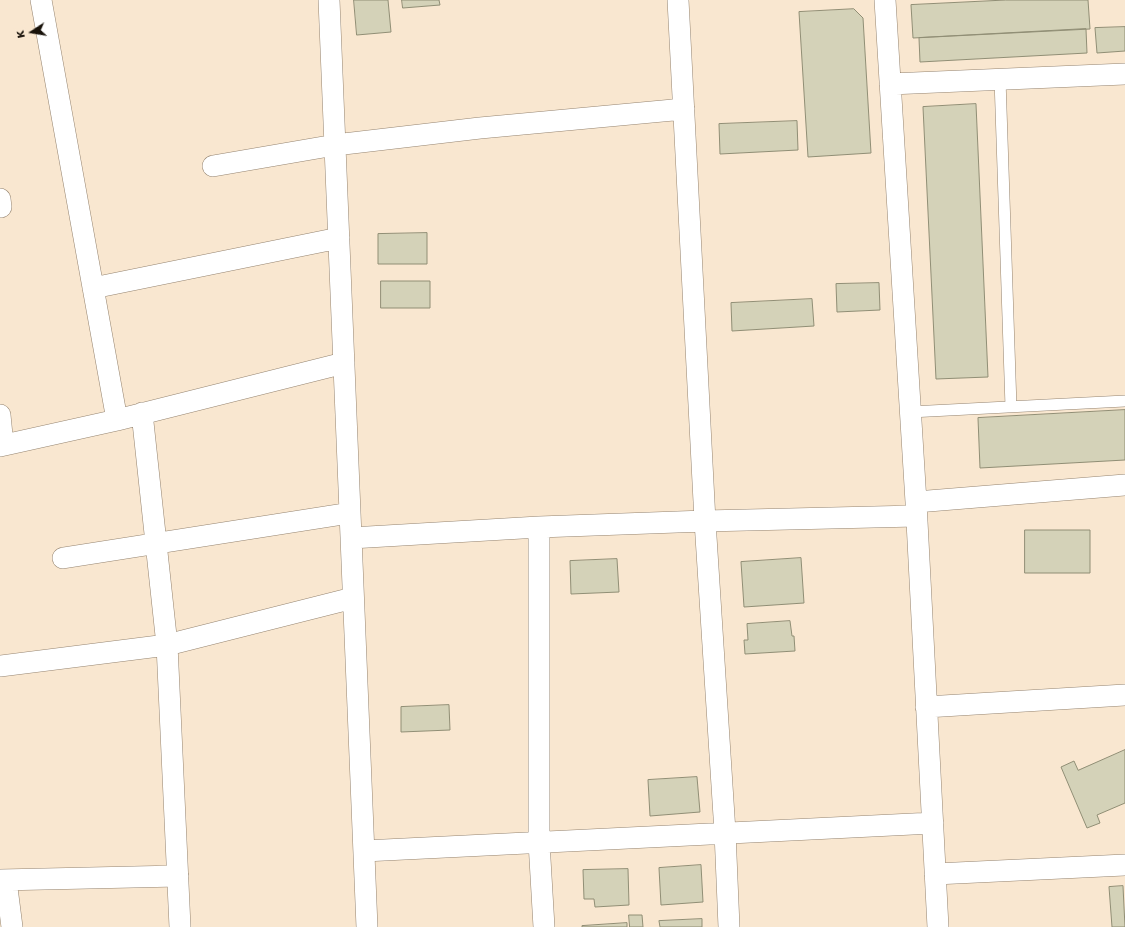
<!DOCTYPE html>
<html>
<head>
<meta charset="utf-8">
<style>
	body { margin:0 }
	#map { position:relative; width:1125px; height:927px; overflow:hidden; background:#f9e7d0; font-family:Jost,sans-serif }
	canvas { display:block }
	.north { position:absolute; left:12px; top:12px; width:40px; height:40px; -webkit-text-stroke:3px #f9e7d0; paint-order:stroke; rotate:258deg; font-size:11px; font-weight:700; line-height:16px; text-align:center; color:#18120a }
	.north::after { content:''; display:block; margin:auto; width:14px; height:18px; background:#18120a; clip-path:polygon(50% 0,100% 100%,50% 72%,0 100%) }
</style>
</head>
<body>
<div id="map">
<canvas width="1125" height="927"></canvas>
<div class="north">K</div>
</div>
<script>
const g = document.querySelector('canvas').getContext('2d');
g.lineJoin = 'round';
function fill(path, color) { g.fillStyle = color; g.fill(path, 'evenodd'); }
function trace(path, color, width, dash) { g.strokeStyle = color; g.lineWidth = width; g.lineCap = dash ? 'butt' : 'round'; g.setLineDash(dash || []); g.stroke(path); }
const building = new Path2D(`
	M354 0H388L391 32 357 35Z
	M402 0H439L440 5 403 8Z
	M1006 0H1088L1090 29 913 38 911 5Z
	M854 9 863 18 871 153 808 157 799 12Z
	M1125 27V51L1097 53 1095 28Z
	M1086 29 1087 53 920 62 919 38Z
	M976 104 988 377 936 379 923 107Z
	M797 121 798 150 720 154 719 124Z
	M427 233V264H378V234Z
	M381 281H430V308H381Z
	M879 283 880 310 837 312 836 284Z
	M812 299 814 326 732 331 731 303Z
	M1125 410V460L980 468 978 418Z
	M1025 530H1090V573H1025Z
	M801 558 804 603 744 607 741 562Z
	M617 559 619 592 571 594 570 561Z
	M790 621 792 636H794L795 651 745 654 744 640H748L747 624Z
	M449 705 450 730 401 732V707Z
	M1125 750V803L1097 815 1100 823 1087 828 1061 767 1074 761 1078 770Z
	M697 777 700 812 650 816 648 780Z
	M701 865 703 902 661 905 659 868Z
	M628 869 629 905 595 907 594 899H584L583 870Z
	M1123 886 1125 927H1112L1109 887Z
	M629 915H642L643 927H630Z
	M702 919V927H660L659 921Z
	M627 923V927H582V926Z`);
const lane = new Path2D(`
	M1000 79 1011 407
	M910 412 1125 401`);
const street = new Path2D(`
	M41 0 117 420
	M329 0 367 927
	M678 0 705 521 725 832 729 927
	M885 0 916 502 938 927
	M890 84 1125 74
	M213 166 335 145 480 128 684 109
	M0 199 1 207H0
	M93 288 339 238
	M142 413 167 645 180 927
	M0 415 3 445
	M0 446 117 420 344 363
	M916 502 1125 485
	M539 527V842L544 927
	M351 538 539 527 705 521 916 516
	M63 558 350 513
	M0 666 167 645 353 598
	M926 707 1125 695
	M364 851 933 823
	M935 874 1125 865
	M0 880 178 876
	M6 880 12 927`);
fill(building, '#d4d2b8');
trace(building, '#908e75', 1);
trace(lane, '#958470', 12);
trace(street, '#958470', 22);
trace(lane, '#fff', 11);
trace(street, '#fff', 21);
</script>
</body>
</html>
